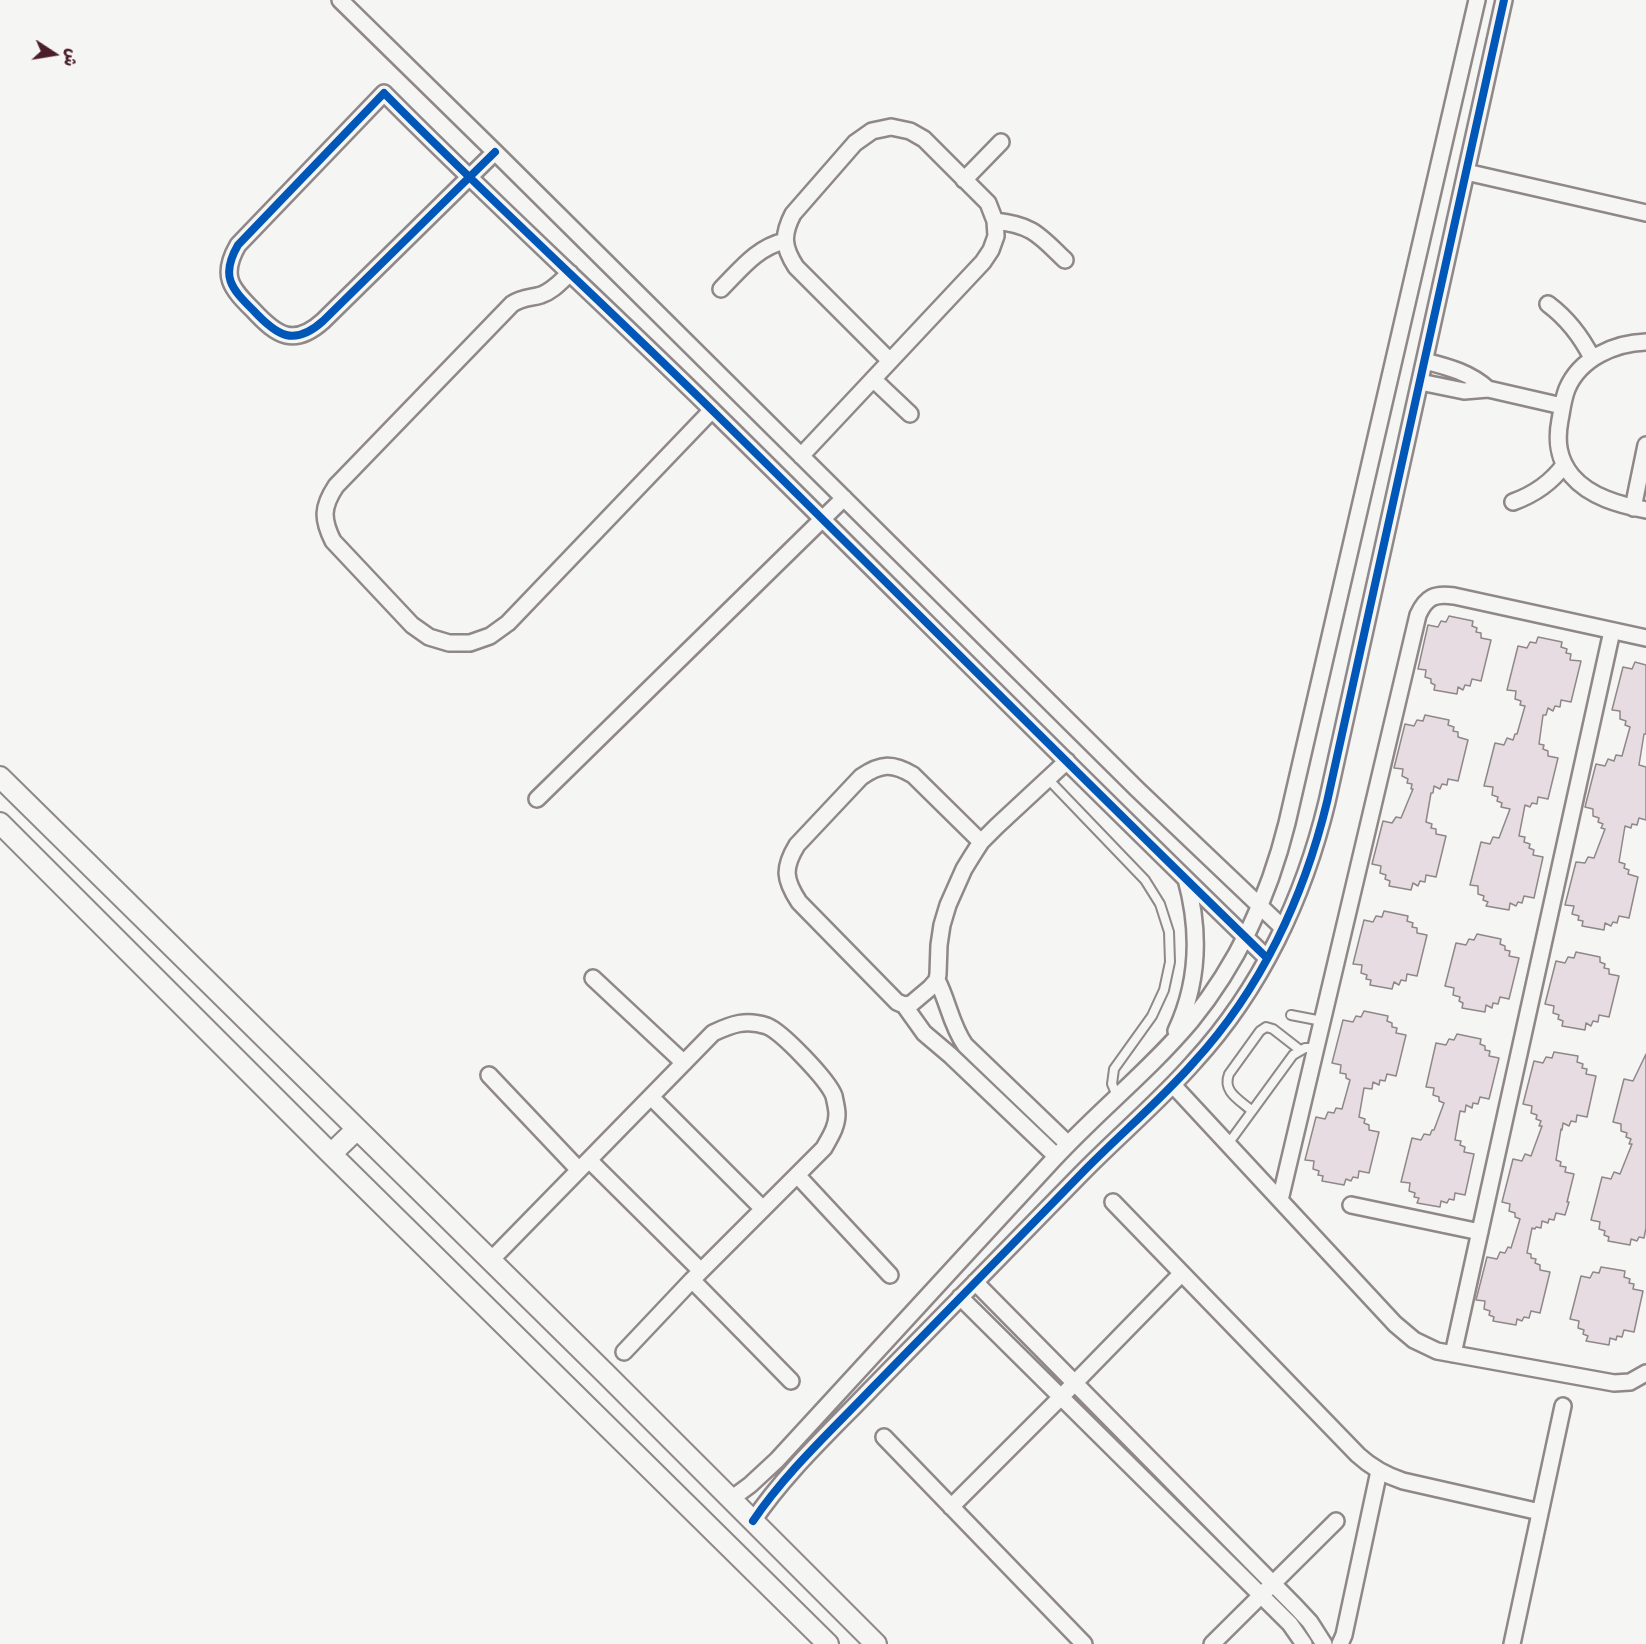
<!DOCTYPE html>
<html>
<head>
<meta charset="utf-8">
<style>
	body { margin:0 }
	#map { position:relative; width:1646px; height:1644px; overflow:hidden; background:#f5f5f3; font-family:Mali,"Playpen Sans Arabic",sans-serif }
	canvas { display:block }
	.north { position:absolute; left:24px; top:24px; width:60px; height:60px; -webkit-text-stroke:4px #f6f6f2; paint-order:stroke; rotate:102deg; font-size:16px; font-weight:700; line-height:24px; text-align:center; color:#4a1f2b }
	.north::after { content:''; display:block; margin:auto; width:21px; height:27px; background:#4a1f2b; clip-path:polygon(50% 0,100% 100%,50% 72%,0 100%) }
</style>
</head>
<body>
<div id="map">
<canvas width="1646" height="1644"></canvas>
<div class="north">ش</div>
</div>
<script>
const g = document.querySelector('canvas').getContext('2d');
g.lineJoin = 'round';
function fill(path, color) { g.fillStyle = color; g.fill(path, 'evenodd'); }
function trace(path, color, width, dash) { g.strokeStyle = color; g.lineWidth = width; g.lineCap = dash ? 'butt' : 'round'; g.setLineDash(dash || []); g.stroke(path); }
const building = new Path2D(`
	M1449 616 1473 621 1472 626 1477 628 1476 632 1481 633V638L1491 640 1481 681 1472 679 1470 686 1465 685 1463 690 1458 687 1457 694 1434 690 1435 685 1431 683V679L1425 677 1426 670 1418 669 1428 625 1438 627 1441 621 1446 622Z
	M1538 637 1562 642 1561 647 1567 649 1566 653 1571 654 1570 660 1581 661 1571 702 1561 700 1560 707 1555 706 1553 711 1548 708 1546 715H1543L1539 744 1544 745 1543 749 1548 751V756L1558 758 1548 799 1538 797 1537 804 1532 803 1530 807 1525 805 1519 836 1525 837 1524 842 1530 844 1529 848 1534 850 1533 855 1543 857 1534 898 1524 896 1522 903 1518 902 1516 906 1510 903 1509 910 1486 906 1488 902 1483 900 1484 896 1478 894V886L1470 885 1481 842 1490 844 1493 837 1499 838 1510 809 1501 807 1502 803 1497 801 1498 797 1492 795 1493 787 1484 786 1495 743 1504 745 1507 738 1513 740 1515 734H1517L1525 706 1520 705 1521 701 1515 699 1516 691 1507 690 1518 646 1527 648 1530 642 1536 643Z
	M1635 662 1646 665V734H1644L1639 765 1646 767V820L1639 818 1637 825 1632 824 1631 828 1625 826 1619 862 1625 864 1624 868 1629 870 1628 874 1638 877 1629 918 1619 916 1617 923 1613 922 1611 926 1605 923 1604 930 1582 926 1583 921 1578 920 1579 916 1572 914 1574 906 1565 905 1576 862 1585 863 1588 857 1594 858 1605 829 1601 828 1603 824 1598 822 1599 818 1593 816V809L1585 807 1596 764 1605 766 1608 759 1614 761 1616 755 1622 756 1630 727 1625 725 1626 721 1620 719V711L1612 710 1623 667 1632 669Z
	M1425 715 1449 720 1448 725 1454 727 1453 731 1458 732V737L1468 740 1458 781 1448 779 1447 785 1442 784 1440 789 1434 786 1433 793H1431L1426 822 1432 824 1431 828 1436 829V834L1446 836 1436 877 1426 875 1425 882 1420 881 1418 886 1413 883 1411 890 1389 886 1390 881 1385 879 1386 875 1380 873 1381 866 1372 864 1383 821 1392 823 1396 817 1401 818 1413 789H1411L1412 784 1407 783 1408 779 1402 776 1403 769 1394 768 1405 724 1414 726 1417 720 1423 721Z
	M1384 911 1408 916 1407 921 1413 923 1412 927 1417 928V933L1427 935 1417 976 1407 974 1406 981 1401 980 1399 985 1394 982 1392 989 1370 985 1371 980 1366 979 1367 975 1361 973 1362 965 1353 964 1364 920 1373 922 1376 916 1382 917Z
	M1477 934 1501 939 1500 944 1505 946V950L1510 951 1509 956 1519 958 1509 999 1500 997 1498 1004 1493 1003 1492 1008 1486 1005 1485 1012 1462 1008 1463 1003 1459 1001 1460 997 1453 995 1454 988 1445 986 1456 943 1466 945 1469 939 1474 940Z
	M1576 952 1600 957V962L1605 964 1604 968 1609 969V974L1619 976 1609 1017 1599 1015 1598 1022 1593 1021 1591 1026 1586 1023 1585 1030 1562 1026 1563 1021 1558 1019 1559 1015 1553 1013 1554 1006 1545 1004 1556 961 1565 963 1568 957 1574 958Z
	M1364 1011 1388 1016 1387 1021 1392 1023V1027L1397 1028 1396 1033 1406 1035 1396 1076 1387 1074 1385 1081 1380 1080 1379 1085 1373 1082 1372 1089 1364 1088 1359 1117 1365 1119 1364 1123 1369 1125V1130L1379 1132 1369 1173 1359 1171 1358 1178 1353 1177 1351 1181 1346 1179 1344 1185 1322 1181 1323 1176 1318 1175 1319 1171 1313 1169 1314 1161 1305 1160 1316 1117 1325 1119 1328 1112 1334 1113 1336 1108 1342 1109 1350 1080 1346 1078V1074L1340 1073 1341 1065 1332 1063 1343 1020 1353 1022 1356 1016 1361 1017Z
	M1457 1034 1481 1039 1480 1044 1485 1046V1050L1490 1051 1489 1056 1499 1058 1489 1099 1480 1097 1478 1104 1473 1103 1472 1108 1466 1105 1465 1112 1460 1111 1455 1140 1461 1141 1460 1145 1465 1147 1464 1152 1474 1154 1465 1195 1455 1193 1454 1200 1449 1199 1447 1203 1441 1201 1440 1207 1417 1203 1419 1198 1414 1197 1415 1193 1409 1191 1410 1183 1401 1182 1412 1138 1421 1140 1424 1134 1430 1135 1432 1130H1434L1444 1103 1439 1101V1097L1433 1095 1434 1088 1426 1087 1436 1043 1446 1045 1449 1039 1454 1040Z
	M1554 1052 1578 1056 1577 1062 1583 1064 1582 1068 1587 1069 1586 1074 1596 1076 1587 1117 1577 1115 1576 1122 1571 1121 1569 1126 1563 1123 1562 1130 1561 1129 1556 1160 1561 1162 1560 1166 1566 1167 1565 1172 1574 1174 1567 1202H1569L1565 1215 1556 1213 1554 1220 1549 1219 1548 1223 1542 1221 1541 1228 1536 1227 1535 1229 1532 1228 1527 1253 1531 1254V1258L1536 1259 1535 1263 1540 1265V1270L1550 1272 1540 1313 1531 1311 1529 1318 1524 1317 1522 1321 1517 1319 1516 1325 1493 1321 1494 1317 1489 1315 1490 1311 1484 1309 1485 1301 1476 1300 1487 1257 1497 1259 1500 1252 1505 1253 1508 1247 1511 1248 1520 1219 1515 1217V1213L1509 1211 1510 1204 1502 1202 1513 1159 1522 1161 1525 1154 1531 1156 1542 1126H1539L1541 1121 1536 1119 1537 1115 1531 1113 1532 1106 1523 1104 1534 1061 1543 1063 1546 1057 1552 1058Z
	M1646 1054V1228L1644 1238 1639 1237 1637 1241 1631 1239 1630 1245 1608 1241 1609 1237 1604 1235 1605 1231 1599 1229 1600 1222 1591 1220 1602 1177 1611 1179 1614 1172 1620 1174 1632 1144H1629L1631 1139 1626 1137 1627 1133 1621 1131V1124L1613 1122 1624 1079 1633 1081Z
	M1601 1267 1625 1271 1624 1277 1630 1279 1629 1283 1634 1284 1633 1289 1643 1291 1634 1332 1624 1330 1622 1337 1617 1336 1616 1340 1610 1338 1609 1345 1586 1341 1588 1336 1583 1334 1584 1330 1578 1328 1579 1321 1570 1319 1581 1276 1590 1278 1593 1272 1599 1273Z`);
const service = new Path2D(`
	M1048 779 1145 880 1160 904 1169 932 1170 962 1164 990 1152 1016 1114 1069 1112 1084 1117 1096
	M1291 1015 1322 1021
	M1252 1111C1240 1100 1222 1092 1229 1074L1260 1031 1266 1027 1273 1029 1300 1050
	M1228 1144 1293 1055 1305 1048H1315`);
const minor = new Path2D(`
	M340 0 495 152 1138 790 1283 928
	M495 152 323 321C294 347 277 336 253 310 231 288 220 276 238 245L384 93C492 202 605 305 715 413 899 594 1081 778 1267 958
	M1466 172 1646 213
	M964 180 1001 142
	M995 221C1033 225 1039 235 1065 260
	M570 273C561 281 553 291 541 295 531 298 522 297 512 304L336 486C322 507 322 519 333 541L412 625 429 637 449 643H470L490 636 508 623 712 410
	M721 289C740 270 757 247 785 241
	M1548 304C1568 319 1581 336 1592 358
	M1646 342C1615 343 1580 358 1567 389 1563 399 1562 410 1560 420 1556 441 1558 459 1572 476 1590 497 1620 505 1646 510
	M1425 361C1448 367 1469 372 1488 389
	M873 379 910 414
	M1420 382 1464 391 1488 389 1562 406
	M801 456 983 262 991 250 996 236 995 221 988 203 924 139 910 131 891 127 872 131 855 143 793 214C782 235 783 247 796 267L890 361
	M1513 502C1535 494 1551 483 1564 465
	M1633 508 1646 445
	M537 799 844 498
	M981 842 913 775C893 763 881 763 861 777L797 845C783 868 784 879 799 902L897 1002 904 1005 911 1004 930 988 937 980 938 974 939 945 942 925 948 905 964 869 972 856 981 842 997 826 1067 761
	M593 978 684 1063
	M937 980C948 1001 951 1025 965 1045L1068 1144
	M904 1005 924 1033 950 1055 1056 1156
	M1176 1031C1199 982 1200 930 1186 879
	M489 1075 579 1170
	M1173 1085 1395 1324 1414 1340 1437 1351 1614 1383 1630 1382 1646 1373
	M651 1097 763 1209
	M589 1160 701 1271
	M797 1175 890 1275
	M1280 1200 1418 615C1426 597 1435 593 1454 596L1646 638
	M1113 1202 1358 1455C1371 1467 1385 1475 1403 1481L1540 1512
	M1351 1205 1480 1232
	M491 1260 713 1033C732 1024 746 1019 767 1026 782 1032 828 1080 834 1096 835 1101 837 1109 837 1114 837 1127 830 1137 824 1148L692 1280 624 1352
	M692 1280 791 1381
	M975 1282 1296 1607 1310 1622 1324 1644
	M960 1297 1290 1624 1304 1644
	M1453 1354 1612 631
	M884 1437 1084 1644
	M731 1499 750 1485 777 1460C868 1360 961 1260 1053 1160 1097 1112 1149 1071 1191 1021 1239 962 1269 896 1287 823L1477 0
	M951 1507 1060 1398 1182 1273
	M753 1521C786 1472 831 1431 871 1389 941 1317 1011 1245 1081 1174 1118 1136 1159 1102 1194 1062 1261 989 1304 897 1327 802L1504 0
	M1212 1644 1336 1521
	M1340 1644 1344 1635 1379 1471
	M1512 1644 1563 1406`);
const tertiary = new Path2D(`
	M0 777 604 1372 876 1644
	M0 823 331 1154 828 1644
	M331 1154 357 1129`);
const cycleway = new Path2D(`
	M495 152 323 321C294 347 277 336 253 310 231 288 220 276 238 245L384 93C492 202 605 305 715 413 899 594 1081 778 1267 958
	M753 1521C786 1472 831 1431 871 1389 941 1317 1011 1245 1081 1174 1118 1136 1159 1102 1194 1062 1261 989 1304 897 1327 802L1504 0`);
fill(building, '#e6dce1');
trace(building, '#8f8788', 1.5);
trace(service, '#8f8788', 12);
trace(minor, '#8f8788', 20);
trace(tertiary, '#8f8788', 24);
trace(service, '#f5f5f3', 8);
trace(minor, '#f5f5f3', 15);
trace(tertiary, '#f5f5f3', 20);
trace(cycleway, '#0057b8', 8);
</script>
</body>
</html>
